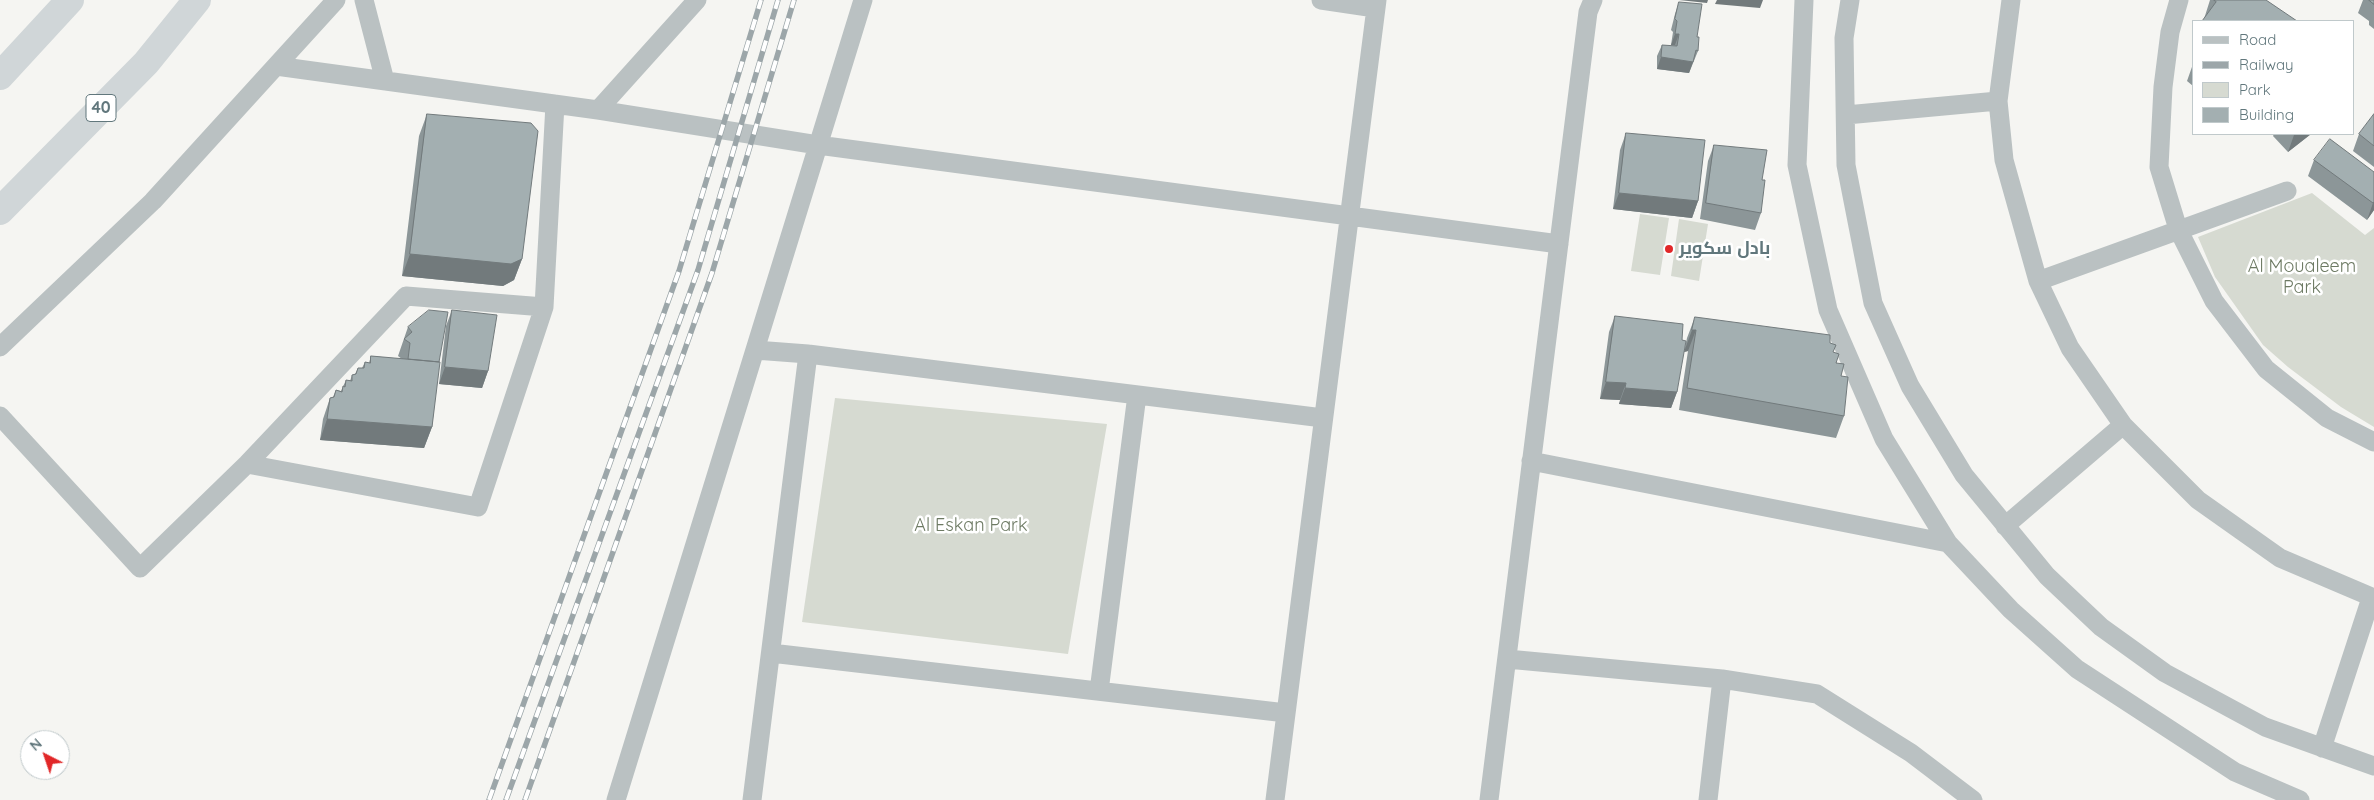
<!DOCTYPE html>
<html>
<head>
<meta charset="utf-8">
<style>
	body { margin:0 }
	#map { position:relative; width:2374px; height:800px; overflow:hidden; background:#f5f5f2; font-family:Quicksand,sans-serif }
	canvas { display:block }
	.legend { position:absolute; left:2192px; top:20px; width:162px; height:115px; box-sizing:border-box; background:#fff; border:1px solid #c0c9cb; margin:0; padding:6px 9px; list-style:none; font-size:15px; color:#61777c }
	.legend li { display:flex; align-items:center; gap:10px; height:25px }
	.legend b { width:25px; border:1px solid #c0c9cb }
	.north { position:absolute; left:20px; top:730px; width:50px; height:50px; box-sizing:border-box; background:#fff; border:1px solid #c0c9cb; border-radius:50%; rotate:319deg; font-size:14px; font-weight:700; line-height:20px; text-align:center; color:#61777c }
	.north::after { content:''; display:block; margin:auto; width:18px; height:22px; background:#e12728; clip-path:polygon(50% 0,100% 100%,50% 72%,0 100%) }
</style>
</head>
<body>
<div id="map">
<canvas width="2374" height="800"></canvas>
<ul class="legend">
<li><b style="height:6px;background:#bac1c2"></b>Road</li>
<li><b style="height:6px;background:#9ca6a9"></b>Railway</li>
<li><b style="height:14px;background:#d6dad1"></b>Park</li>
<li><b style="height:14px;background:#a3afb1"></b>Building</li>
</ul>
<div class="north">N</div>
</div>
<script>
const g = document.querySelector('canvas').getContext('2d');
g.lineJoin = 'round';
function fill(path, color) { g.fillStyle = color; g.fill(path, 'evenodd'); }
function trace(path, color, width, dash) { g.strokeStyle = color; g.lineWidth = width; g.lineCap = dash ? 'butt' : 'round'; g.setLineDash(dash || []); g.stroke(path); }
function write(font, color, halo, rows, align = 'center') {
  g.font = font + ' Quicksand,Cairo,sans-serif'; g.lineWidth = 5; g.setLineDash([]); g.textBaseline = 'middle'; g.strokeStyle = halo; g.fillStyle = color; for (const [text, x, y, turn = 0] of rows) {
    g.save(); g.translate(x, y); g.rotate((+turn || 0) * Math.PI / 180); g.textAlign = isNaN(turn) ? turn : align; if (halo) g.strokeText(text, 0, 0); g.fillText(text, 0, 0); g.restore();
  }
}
const green = new Path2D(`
	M2312 193 2365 235 2374 228V427L2341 407 2288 367 2263 345 2215 277 2198 237Z
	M1640 214 1669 218 1660 275 1631 271Z
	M1679 219 1708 224 1699 281 1671 276Z
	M835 398 1107 424 1068 654 802 622Z`);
const minor = new Path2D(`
	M364 0 385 81
	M1321 0 1375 8
	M1804 0 1797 165 1828 310 1884 439 1948 543 2011 610 2077 669 2235 772 2300 800
	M1850 0 1844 38 1846 165 1873 303 1910 386 1964 475 2047 576 2101 627 2165 673 2265 727 2374 766
	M2011 0 1998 101 2004 160 2038 281 2070 348 2123 425 2198 500 2280 558 2374 598
	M2179 0 2170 32 2163 87 2159 167 2178 229 2214 301 2266 369 2327 418 2374 442
	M276 66 598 110 818 145 1559 244
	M598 110 697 0
	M1846 115 1998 101
	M2038 281 2287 191
	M0 347 153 201 336 0
	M755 350 808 354 1323 418
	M0 416 140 568 247 464 406 296 544 307
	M1531 461 1948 543
	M247 464 478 507 544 307 555 104
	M2005 526 2123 425
	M771 653 1286 713
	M1507 659 1722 679 1817 694 1911 753 1973 800
	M1099 691 1137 395
	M2322 748 2371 598
	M616 800 863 0
	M752 800 808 354
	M1275 800 1377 0
	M1489 800 1588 12 1593 0
	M1708 800 1722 679`);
const motorway = new Path2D(`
	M0 76 70 0
	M0 211 146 63 197 0`);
const rail = new Path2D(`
	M489 800 679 271 761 0
	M506 800 698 270 778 0
	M525 800 712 273 794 0`);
const wall = new Path2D(`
	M2210 0H2266L2204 19Z
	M2363 0H2374V29L2369 25V21L2358 13Z
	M1679 2 1697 37 1698 51 1689 73 1657 69V56L1662 45 1675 46 1671 45 1673 32 1671 30 1675 14Z
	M2193 64V86L2187 81Z
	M427 114 522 259 514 280 503 286 402 276 419 136Z
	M2374 114V167L2353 151 2359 134Z
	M1626 133 1698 201 1692 218 1613 209 1620 150Z
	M2274 134H2311L2288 152 2273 136Z
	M1714 145 1762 180 1761 213 1755 230 1700 219 1708 161Z
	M2314 160 2374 172V210L2367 220 2308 176Z
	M452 310 488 371 482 388 439 384 446 326Z
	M1615 316 1677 392 1671 408 1619 404 1620 400 1600 399 1609 332Z
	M1695 317 1830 343 1841 376 1844 416 1836 438 1679 410 1688 351 1684 352 1687 338Z
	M408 327 439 362 432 427 424 448 320 440 323 419 330 398 333 397 336 390 341 391 346 380 350 381 352 375 355 374 358 368H362L365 362 369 363 371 356 402 359 398 356Z`);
const shadedWall = new Path2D(`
	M1679 0H1708L1707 3Z
	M1717 0H1763L1760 8 1715 4Z
	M1675 34H1679L1675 45H1671Z
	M1661 57 1693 62 1689 73 1657 69Z
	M2296 134H2311L2288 152 2294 135Z
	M1619 193 1698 201 1692 218 1613 209Z
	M2374 202V210L2367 220 2373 203Z
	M410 254 522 259 514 280 503 286 402 276Z
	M1692 330H1696L1688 351 1684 352Z
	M445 367 488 371 482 388 439 384Z
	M1606 382 1626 383 1620 400 1600 399Z
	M1625 388 1677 392 1671 408 1619 404Z
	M327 419 432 427 424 448 320 440Z`);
const building = new Path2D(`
	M2214 0H2266L2297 21H2202L2216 2Z
	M2369 0H2374V4Z
	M1679 2 1702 4 1697 37H1699L1698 51 1696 50 1693 62 1661 57 1662 45 1677 46 1679 34H1675L1677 21 1675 19Z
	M427 114 531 123 538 131 522 259 511 264 410 254Z
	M2374 114V146L2359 134Z
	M1626 133 1705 140 1698 201 1619 193Z
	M2330 139 2374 172V202L2373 203 2314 160Z
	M1714 145 1767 150 1762 180H1765L1761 213 1706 203Z
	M429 310 448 312 439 362 408 359 410 343 404 339 412 332 408 327Z
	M452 310 497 315 488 371 445 367Z
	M1615 316 1683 324 1682 340 1686 341 1677 392 1625 388 1626 383 1606 382Z
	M1695 317 1830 335V343L1836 345 1833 352 1839 354 1836 363 1844 364 1841 376 1848 377 1844 416 1687 388 1696 330H1692Z
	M371 356 440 362 432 427 327 419 330 398 334 397 336 390 342 392 343 386 345 387 346 380 352 381V375L356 374 358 368H364L365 362 370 363Z`);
const markers = [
	[1669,249,5,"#e12728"]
];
const shields = [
	[101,108,30]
];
const shieldNames = [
	["40",101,108]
];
const poiNames = [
	["بادل سكوير",1679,249]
];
const parkNames = [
	["Al Moualeem",2302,267],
	["Park",2302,288],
	["Al Eskan Park",971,526]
];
fill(green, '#d6dad1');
trace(minor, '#bac1c2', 19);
trace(motorway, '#d0d6d8', 28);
trace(rail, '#9ca6a9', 5.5);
trace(rail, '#fff', 4, [11]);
fill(wall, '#8c9698');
fill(shadedWall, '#727a7c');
fill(building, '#a3afb1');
trace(building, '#727a7c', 1);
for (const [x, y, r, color] of markers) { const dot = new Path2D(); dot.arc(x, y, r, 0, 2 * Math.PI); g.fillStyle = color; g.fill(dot); trace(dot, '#fff', 2); }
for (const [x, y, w] of shields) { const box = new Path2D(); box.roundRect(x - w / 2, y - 13.5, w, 27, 4); g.fillStyle = '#fff'; g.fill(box); trace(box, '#61777c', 1); }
write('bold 16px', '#61777c', null, shieldNames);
write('bold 18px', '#61777c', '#fff', poiNames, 'left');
write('18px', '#6d7a63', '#fff', parkNames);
</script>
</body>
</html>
